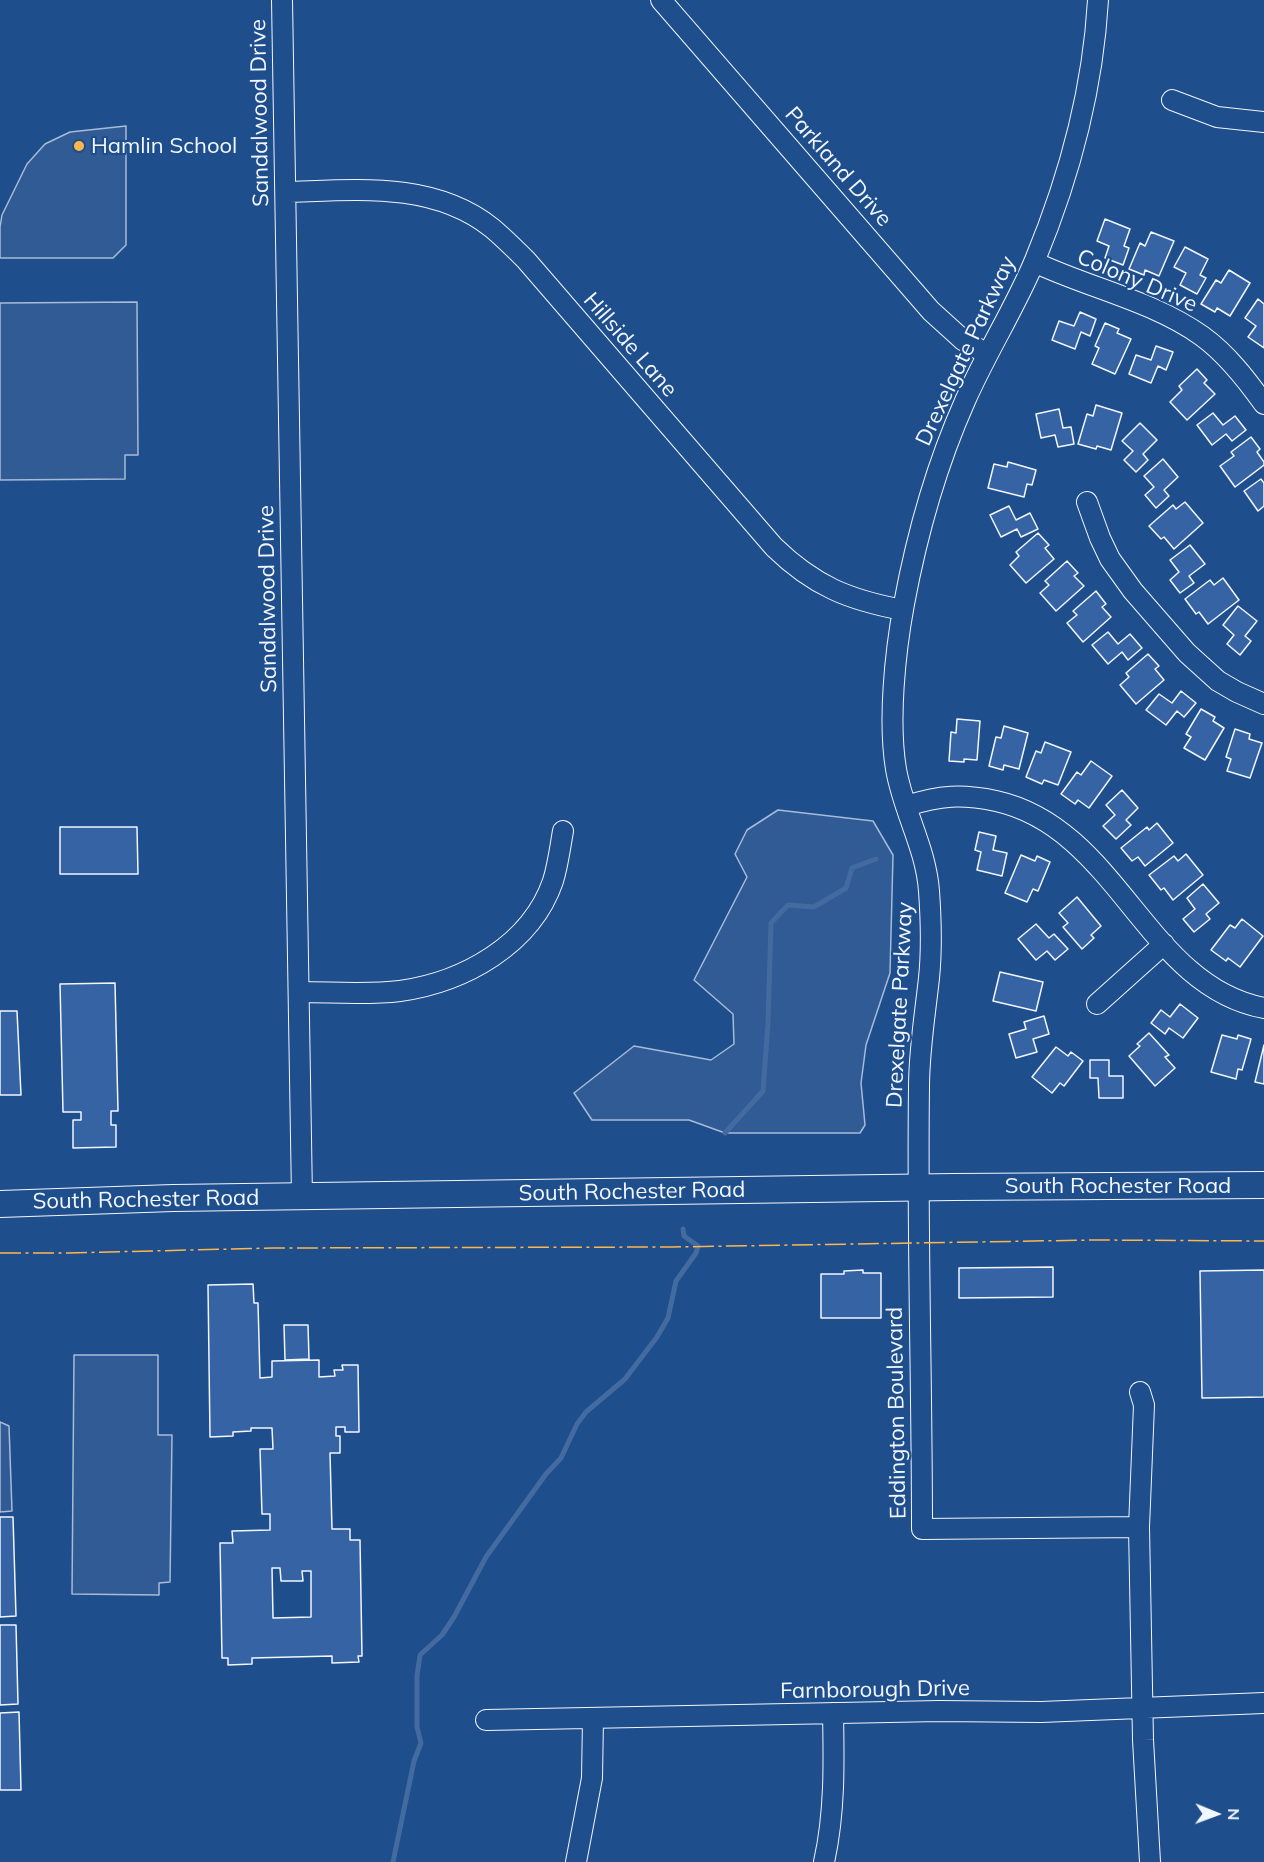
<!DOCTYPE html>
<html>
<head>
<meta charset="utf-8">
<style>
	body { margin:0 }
	#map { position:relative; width:1264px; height:1862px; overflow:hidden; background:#1f4e8c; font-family:Mulish,sans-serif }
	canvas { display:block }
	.north { position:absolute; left:1186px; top:1784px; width:60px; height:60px; -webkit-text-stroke:4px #1f4e8c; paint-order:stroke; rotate:91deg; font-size:16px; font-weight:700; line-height:24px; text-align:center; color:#f2f6ff }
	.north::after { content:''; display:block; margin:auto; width:21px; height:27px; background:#f2f6ff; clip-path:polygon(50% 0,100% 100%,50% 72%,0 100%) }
</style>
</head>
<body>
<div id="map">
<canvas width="1264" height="1862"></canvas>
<div class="north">N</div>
</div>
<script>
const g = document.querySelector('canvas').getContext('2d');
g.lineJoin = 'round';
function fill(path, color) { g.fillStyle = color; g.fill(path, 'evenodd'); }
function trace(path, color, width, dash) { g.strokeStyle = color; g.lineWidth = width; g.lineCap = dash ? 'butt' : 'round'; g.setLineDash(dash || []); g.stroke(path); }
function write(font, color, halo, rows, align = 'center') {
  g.font = font + ' Mulish,sans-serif'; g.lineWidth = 4.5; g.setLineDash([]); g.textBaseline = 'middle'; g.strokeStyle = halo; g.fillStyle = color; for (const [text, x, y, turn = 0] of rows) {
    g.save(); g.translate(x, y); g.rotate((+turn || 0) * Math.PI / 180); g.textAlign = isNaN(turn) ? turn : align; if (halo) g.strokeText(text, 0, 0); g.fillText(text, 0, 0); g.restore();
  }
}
const built = new Path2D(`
	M126 126V245L113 258H0V227L2 215 27 164 45 144 70 132Z
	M137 302 138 455H125V479L0 480V303Z
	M778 810 873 821 893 855 890 973 866 1045 861 1083 865 1125 860 1133H725L689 1120H592L574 1093 634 1046 711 1060 734 1044 733 1014 694 980 747 877 735 854 747 830Z
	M74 1355H158V1435H172L170 1582 159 1583V1595L72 1594Z
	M0 1422 9 1426 12 1511 0 1512Z`);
const stream = new Path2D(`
	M725 1133 763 1091 768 1023 771 923 788 905 814 907 846 888 852 868 876 859
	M393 1862 414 1761 421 1743 417 1727V1676L420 1655 442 1635 454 1617 486 1557 546 1474 561 1458 577 1424 586 1412 625 1379 657 1337 668 1318 676 1281 696 1253 698 1246 684 1236 683 1229`);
const building = new Path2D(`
	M1105 219 1130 229 1124 246 1129 248 1123 265 1105 258 1109 246 1097 241Z
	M1151 232 1174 241 1159 276 1145 270 1144 275 1129 269 1140 243 1145 246Z
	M1185 247 1208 259 1200 275 1206 278 1197 294 1180 285 1186 273 1174 267Z
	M1229 270 1250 283 1230 316 1217 308 1215 312 1201 304 1216 280 1221 283Z
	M1258 299 1264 304V348L1248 337 1256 326 1245 318Z
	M1080 312 1096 319 1090 336 1081 332 1075 349 1052 340 1059 321 1074 326Z
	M1105 323 1119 329 1117 333 1131 339 1115 374 1092 364 1099 348 1095 346Z
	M1156 346 1173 352 1166 370 1158 366 1151 383 1129 374 1136 355 1151 360Z
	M1197 369 1207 380 1204 383 1215 394 1187 420 1170 402 1182 390 1179 386Z
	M1096 405 1122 413 1111 450 1097 446 1096 449 1078 444 1087 414 1093 416Z
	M1059 409 1063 428 1071 427 1074 444 1058 447 1055 435 1041 438 1036 414Z
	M1213 413 1223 425 1235 416 1246 430 1232 441 1226 434 1212 445 1197 425Z
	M1140 423 1157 440 1143 454 1148 460 1136 472 1124 460 1133 451 1122 441Z
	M1251 437 1260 449 1257 452 1264 462V465L1235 487 1220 466 1234 456 1231 452Z
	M1163 459 1178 477 1164 490 1169 496 1156 508 1145 495 1154 487 1144 476Z
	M1008 462 1036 470 1032 485 1027 484 1024 497 988 488 994 464 1007 467Z
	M1261 479 1264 483V506L1258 511 1244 491Z
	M1185 502 1203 523 1174 549 1164 537 1161 539 1149 526 1173 505 1176 509Z
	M1009 506 1016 520 1030 513 1038 529 1021 537 1017 529 1001 537 990 515Z
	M1038 533 1049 545 1045 548 1054 559 1026 583 1010 565 1019 556 1016 552Z
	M1190 545 1205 564 1189 576 1194 583 1180 593 1170 580 1179 572 1170 560Z
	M1067 561 1078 573 1074 576 1084 586 1056 611 1040 593 1049 585 1045 581Z
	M1223 578 1239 600 1208 624 1199 612 1196 614 1185 599 1210 580 1214 585Z
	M1096 591 1106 604 1102 607 1111 617 1083 642 1067 623 1077 615 1073 611Z
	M1238 606 1257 621 1245 636 1251 641 1240 655 1227 644 1234 635 1223 625Z
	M1108 632 1118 644 1130 634 1142 648 1128 660 1122 652 1108 664 1092 645Z
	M1148 654 1159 666 1155 669 1164 680 1136 704 1120 685 1129 677 1126 673Z
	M1181 691 1196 703 1184 717 1177 711 1166 725 1146 710 1159 694 1172 703Z
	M1201 709 1215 717 1213 721 1224 728 1205 760 1184 748 1191 737 1186 734Z
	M957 719 980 721 977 760 964 759V762L949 761 951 732 956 733Z
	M1004 726 1028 733 1019 769 1004 765 1003 770 989 766 996 737 1001 738Z
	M1235 729 1250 734 1249 739 1262 743 1250 778 1227 771 1231 759 1226 757Z
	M1045 742 1071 752 1058 785 1044 780 1042 784 1026 777 1036 751 1041 753Z
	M1091 761 1112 776 1089 808 1078 800 1075 804 1061 794 1077 772 1081 775Z
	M1122 790 1138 808 1126 820 1131 825 1116 839 1103 826 1115 815 1106 805Z
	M1157 823 1173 843 1145 866 1138 857 1132 861 1121 848 1147 827 1149 830Z
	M60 827H137L138 874H60Z
	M979 832 996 836 993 850 1007 853 1002 876 977 870 981 852 975 850Z
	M1186 854 1203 875 1173 900 1164 888 1161 890 1149 875 1174 856 1178 861Z
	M1021 855 1035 861 1037 856 1050 862 1038 891 1033 889 1027 902 1005 893Z
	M1203 884 1219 903 1206 914 1210 919 1194 932 1183 919 1195 909 1187 898Z
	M1077 897 1101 926 1091 935 1094 938 1082 949 1063 927 1068 923 1059 913Z
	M1242 919 1263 936 1240 967 1228 958 1226 961 1211 950 1230 925 1235 928Z
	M1036 924 1049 938 1054 934 1068 949 1055 960 1047 951 1036 960 1018 939Z
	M1000 972 1043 982 1036 1011 993 1001Z
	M115 983 118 1111H111V1125H116V1147L73 1148V1120H81V1112H63L60 984Z
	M1180 1004 1198 1018 1183 1038 1169 1028 1165 1034 1151 1023 1161 1010 1170 1017Z
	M0 1011H17L21 1095H0Z
	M1044 1016 1049 1034 1033 1039 1037 1052 1016 1058 1009 1034 1026 1029 1024 1022Z
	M1149 1033 1169 1055 1165 1057 1175 1068 1155 1086 1129 1056 1140 1046 1137 1044Z
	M1222 1035 1237 1039 1238 1035 1251 1039 1242 1070 1238 1069 1236 1079 1211 1072Z
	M1264 1045V1084L1255 1082Z
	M1056 1047 1068 1056 1071 1052 1083 1061 1064 1086 1060 1083 1052 1093 1032 1077Z
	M1090 1060H1109V1076H1123V1098H1099L1098 1078H1090Z
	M1053 1267V1297L959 1298V1268Z
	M863 1270V1273H881V1318H821V1274H844V1271Z
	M1264 1270V1397L1202 1398 1200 1271Z
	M253 1284 254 1303H258L260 1378 272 1377V1361L319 1360V1377L335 1376 334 1370H343L342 1365H358L359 1432H345V1427H336V1436H340V1453H330L332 1529H350V1540H360L362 1656H358L359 1662 332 1663V1656L252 1658V1664L228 1665V1658H222L220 1543H233L232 1531 270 1530V1514H262L260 1449H273L272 1428H251V1431L233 1432V1436L210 1437 208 1285ZM272 1568H280L281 1581H303L302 1571H311V1617L273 1618Z
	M284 1325H308L309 1359 285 1360Z
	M0 1517H13L16 1616 0 1617Z
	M0 1625H16L18 1704 0 1705Z
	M19 1712 21 1790H0V1713Z`);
const minor = new Path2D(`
	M282 0 302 1197
	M661 0 931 311 963 340 987 354
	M1098 0C1093 88 1069 178 1035 260 1015 308 986 353 965 401 936 466 917 534 904 604 895 653 888 721 896 769 903 811 926 848 929 891 931 919 932 949 929 978 925 1015 919 1050 919 1087 917 1235 922 1382 922 1529L1139 1527
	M1172 100 1217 117 1264 122
	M286 192C356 190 433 181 492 228 504 238 515 249 526 260L774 547C814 586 849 600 903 610
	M1034 262C1089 288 1153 301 1202 336 1227 354 1247 380 1264 404
	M1087 502 1100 538 1110 559 1133 591 1187 653 1218 681 1237 692 1264 704
	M907 806C940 795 962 794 996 801 1118 828 1146 986 1264 1008
	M299 992C332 992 367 995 400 991 464 982 531 945 553 881 558 865 560 848 563 831
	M1097 1004 1164 944
	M1140 1392 1144 1405 1139 1527 1143 1740 1150 1862
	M486 1720 939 1711 1041 1712 1264 1703
	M576 1862 592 1778 593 1719
	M824 1862C835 1813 834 1763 833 1713`);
const major = new Path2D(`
	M0 1204 173 1198 953 1187 1264 1185`);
const power = new Path2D(`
	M0 1253H68L273 1248 672 1247 1096 1240 1264 1241`);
const markers = [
	[79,146,6,"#ffb74d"]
];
const streetNames = [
	["Sandalwood Drive",260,113,-91],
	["Parkland Drive",838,167,49],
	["Colony Drive",1137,281,23],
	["Hillside Lane",630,345,49],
	["Drexelgate Parkway",966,351,-65],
	["Sandalwood Drive",268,599,-91],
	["Drexelgate Parkway",900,1005,-87],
	["South Rochester Road",1118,1186],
	["South Rochester Road",632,1192,-1],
	["South Rochester Road",146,1200,-1],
	["Eddington Boulevard",897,1413,-91],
	["Farnborough Drive",875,1690,-1]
];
const poiNames = [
	["Hamlin School",91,146]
];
fill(built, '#305b95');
trace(built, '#a8bbd7', 1.5);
trace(stream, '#446ba0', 5);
fill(building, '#3563a3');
trace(building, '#f2f6ff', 1.5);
trace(minor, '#f2f6ff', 22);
trace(major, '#f2f6ff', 28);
trace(minor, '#1f4e8c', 20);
trace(major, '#1f4e8c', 26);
trace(power, '#ffb74d', 1.5, [21, 4.5, 3, 4.5]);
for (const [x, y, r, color] of markers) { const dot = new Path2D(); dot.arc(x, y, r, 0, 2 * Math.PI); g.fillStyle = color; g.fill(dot); trace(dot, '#1f4e8c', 2); }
write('22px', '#f2f6ff', '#1f4e8c', streetNames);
write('22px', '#f2f6ff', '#1f4e8c', poiNames, 'left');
</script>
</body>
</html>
